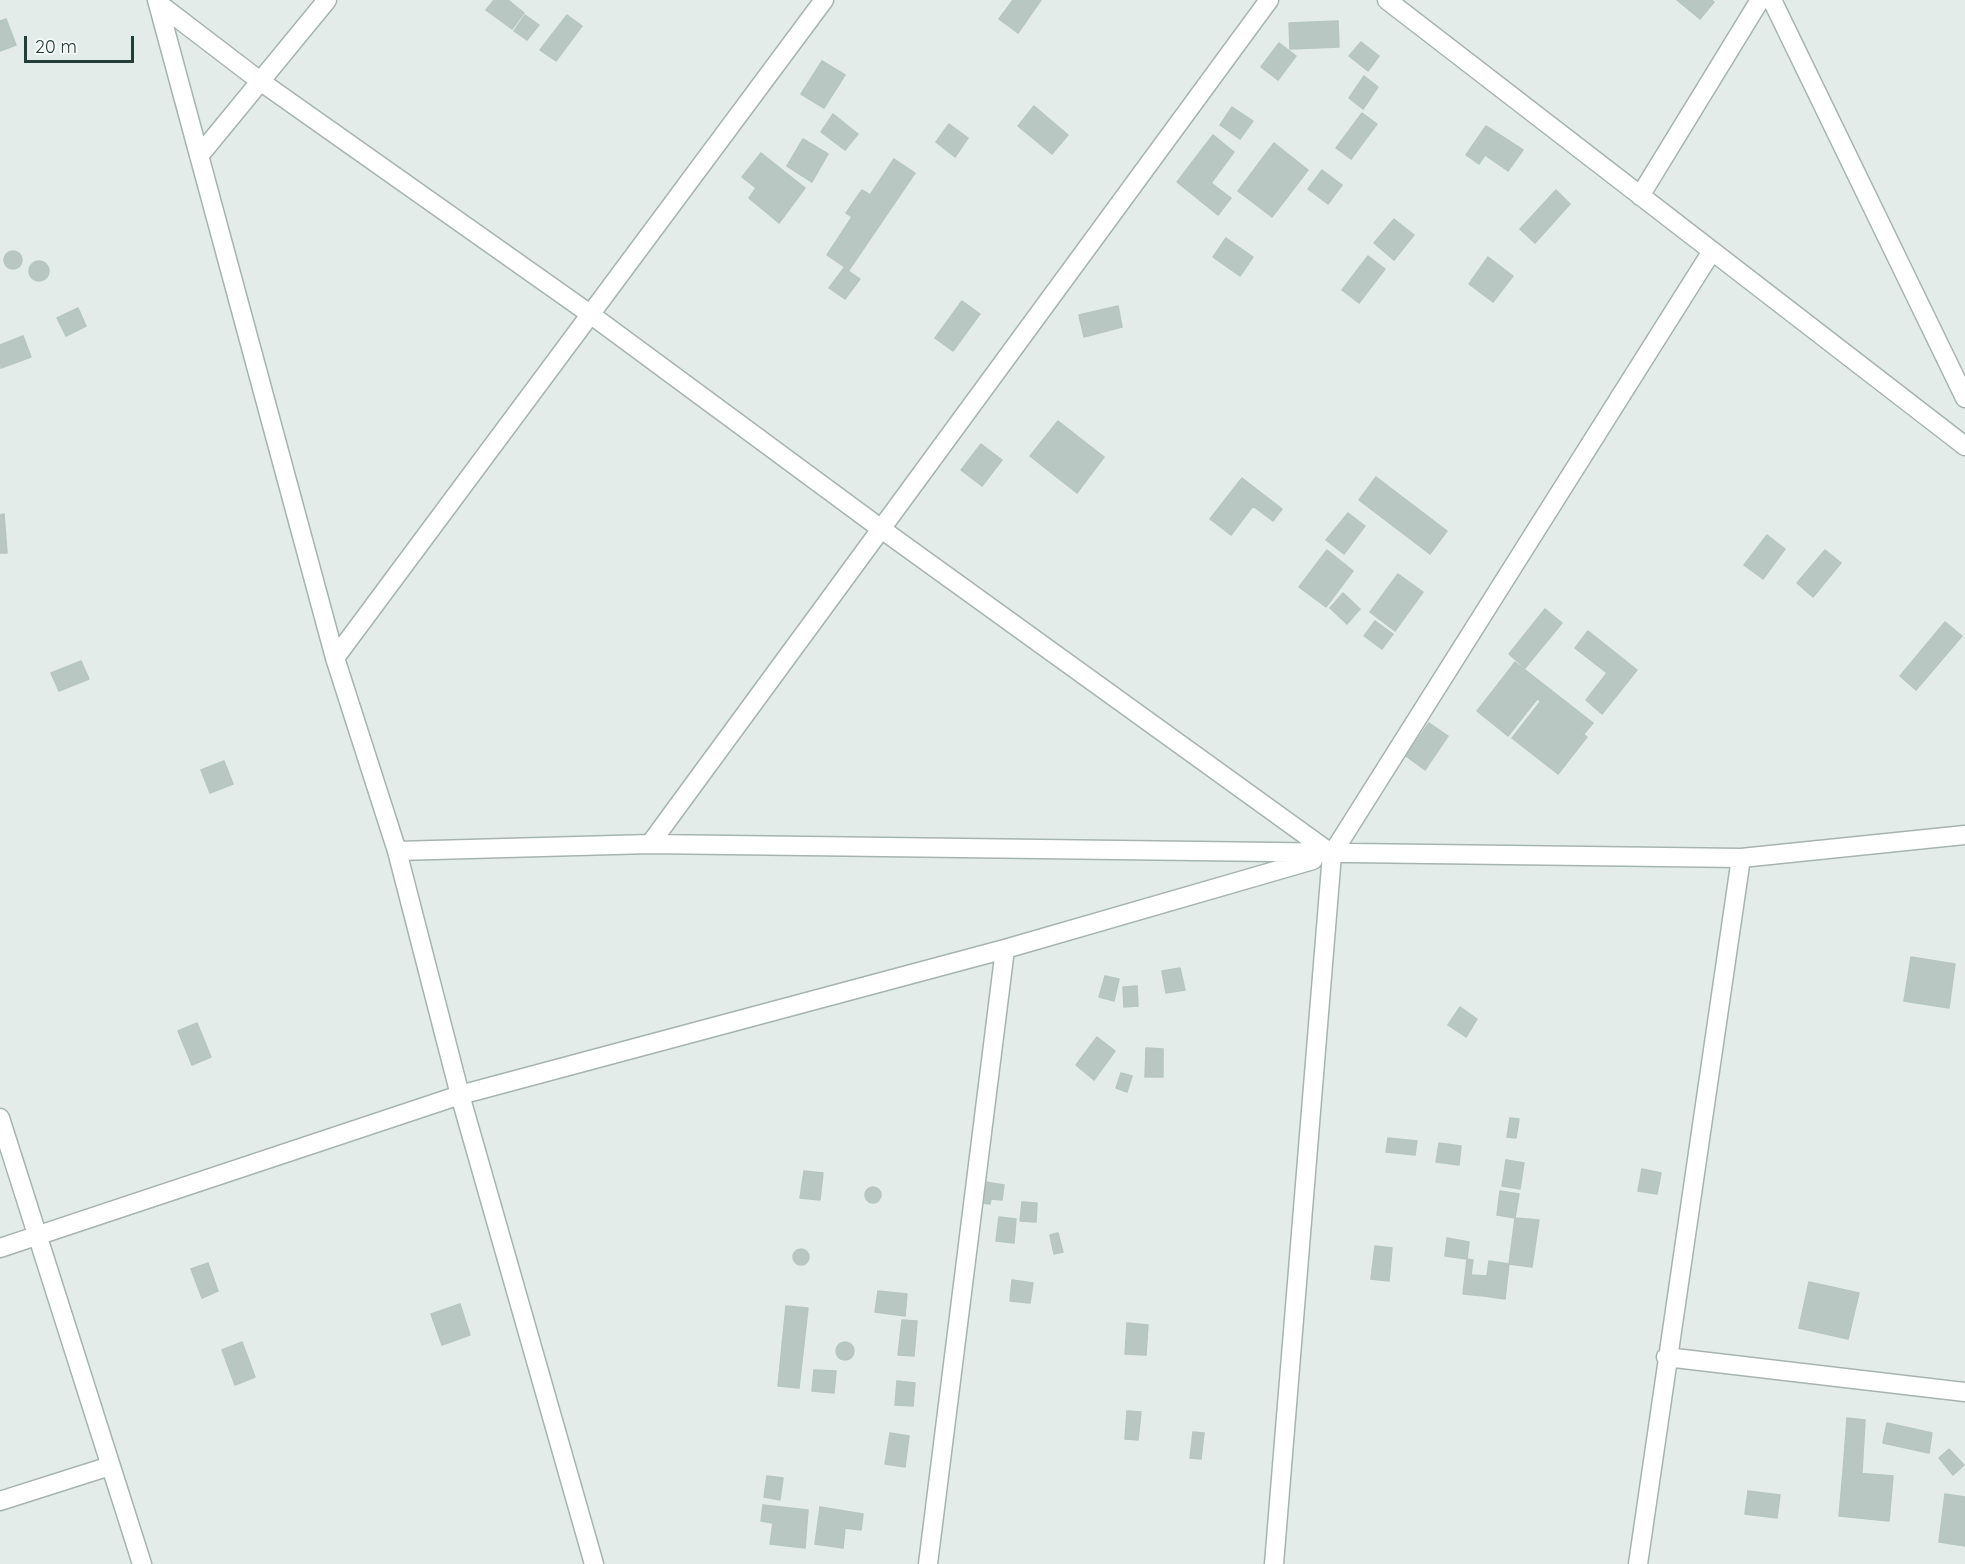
<!DOCTYPE html>
<html>
<head>
<meta charset="utf-8">
<style>
	body { margin:0 }
	#map { position:relative; width:1965px; height:1564px; overflow:hidden; background:#e3ece9; font-family:Quicksand,sans-serif }
	canvas { display:block }
	.scale { position:absolute; left:24px; top:36px; width:110px; height:27px; box-sizing:border-box; border:3px solid #233d39; border-top:0; padding-left:8px; font-size:18px; line-height:21px; white-space:nowrap; color:#233d39; -webkit-text-stroke:4px #f4f9f7; paint-order:stroke }
</style>
</head>
<body>
<div id="map">
<canvas width="1965" height="1564"></canvas>
<div class="scale">20 m</div>
</div>
<script>
const g = document.querySelector('canvas').getContext('2d');
g.lineJoin = 'round';
function fill(path, color) { g.fillStyle = color; g.fill(path, 'evenodd'); }
function trace(path, color, width, dash) { g.strokeStyle = color; g.lineWidth = width; g.lineCap = dash ? 'butt' : 'round'; g.setLineDash(dash || []); g.stroke(path); }
const building = new Path2D(`
	M494 0H508L524 13 512 29 486 10Z
	M1013 0H1041L1018 33 999 19Z
	M1677 0H1712L1714 2 1700 19Z
	M525 15 539 25 527 40 514 31Z
	M567 15 582 26 556 61 540 50Z
	M6 19 16 45 0 51V21Z
	M1338 21 1339 47 1290 49 1289 23Z
	M1361 42 1379 56 1368 71 1349 56Z
	M1279 43 1296 56 1278 80 1261 67Z
	M822 61 845 75 824 108 801 94Z
	M1364 76 1378 87 1363 109 1349 98Z
	M1034 106 1068 135 1052 154 1018 126Z
	M1232 107 1253 121 1240 139 1220 125Z
	M1362 113 1377 124 1351 159 1336 148Z
	M833 114 858 134 845 150 821 132Z
	M949 124 968 138 955 157 936 142Z
	M1486 126 1523 150 1508 171 1485 155 1479 164 1466 155Z
	M1213 135 1234 152 1211 183 1231 198 1218 215 1177 182Z
	M803 139 828 154 812 182 787 166Z
	M1274 143 1308 170 1272 217 1238 191Z
	M761 153 805 188 779 223 749 198 756 188 742 177Z
	M894 159 915 173 849 270 827 255 852 217 846 213 862 190 870 195Z
	M1322 170 1342 185 1328 204 1308 189Z
	M1556 190 1570 204 1535 243 1520 229Z
	M1394 219 1414 235 1394 260 1374 243Z
	M1226 238 1253 257 1240 276 1213 257Z
	M4 260a9 9 0 1 1 18 0a9 9 0 1 1-18 0Z
	M1368 256 1385 269 1359 303 1342 290Z
	M1488 257 1513 276 1493 302 1469 284Z
	M29 271a10 10 0 1 1 20 0a10 10 0 1 1-20 0Z
	M844 268 860 279 845 299 829 288Z
	M962 301 980 314 953 351 935 338Z
	M1118 306 1122 327 1084 337 1079 315Z
	M78 308 86 326 66 336 57 318Z
	M23 336 31 357 1 368 0 345Z
	M1058 421 1104 457 1077 493 1030 456Z
	M981 444 1002 460 982 486 961 470Z
	M1376 477 1447 531 1430 554 1359 500Z
	M1242 478 1282 509 1273 521 1253 506 1231 535 1210 519Z
	M1348 513 1365 526 1344 554 1326 540Z
	M4 514 7 553H0V515Z
	M1767 535 1785 549 1763 579 1744 565Z
	M1327 550 1353 571 1326 607 1299 587Z
	M1825 550 1841 563 1813 597 1797 583Z
	M1398 574 1423 592 1395 631 1370 612Z
	M1343 593 1360 609 1347 624 1330 608Z
	M1545 609 1562 623 1525 668 1509 654Z
	M1375 621 1393 634 1382 649 1364 636Z
	M1945 622 1962 636 1916 690 1900 676Z
	M1588 631 1637 670 1602 714 1586 700 1607 673 1575 648Z
	M81 661 89 679 59 691 51 673Z
	M1515 662 1593 723 1583 735 1506 674Z
	M1506 674 1537 699 1508 736 1477 711Z
	M1541 701 1587 737 1558 774 1512 738Z
	M1429 723 1448 736 1425 770 1406 756Z
	M224 761 233 784 210 793 201 770Z
	M1911 957 1955 964 1949 1008 1904 1001Z
	M1180 968 1185 990 1166 993 1162 971Z
	M1105 976 1119 979 1114 1001 1099 997Z
	M1137 986 1138 1006 1124 1007 1123 987Z
	M1460 1007 1477 1019 1466 1037 1448 1025Z
	M197 1023 211 1057 192 1065 178 1031Z
	M1097 1037 1115 1051 1094 1080 1076 1065Z
	M1146 1048 1163 1049V1077H1145Z
	M1121 1073 1132 1076 1127 1092 1116 1088Z
	M1510 1118 1519 1119 1516 1138 1507 1137Z
	M1388 1138 1417 1141 1415 1155 1386 1152Z
	M1439 1143 1461 1146 1459 1165 1436 1162Z
	M1506 1160 1524 1163 1520 1189 1502 1186Z
	M1642 1169 1661 1173 1657 1194 1638 1191Z
	M804 1171 823 1173 820 1200 800 1198Z
	M979 1181 1004 1185 1002 1200 991 1199 990 1204 975 1202Z
	M865 1195a8 8 0 1 1 16 0a8 8 0 1 1-16 0Z
	M1500 1191 1519 1194 1515 1218 1497 1215Z
	M1022 1202 1037 1203 1036 1222 1020 1221Z
	M999 1217 1016 1219 1014 1243 996 1241Z
	M1515 1218 1539 1220 1532 1267 1509 1264Z
	M1058 1233 1063 1252 1054 1254 1050 1235Z
	M1447 1238 1469 1242 1467 1259 1445 1256Z
	M1375 1246 1392 1248 1389 1281 1371 1279Z
	M793 1257a8 8 0 1 1 16 0a8 8 0 1 1-16 0Z
	M1467 1259 1473 1260 1471 1275 1487 1276 1484 1296 1463 1294Z
	M1489 1261 1509 1264 1505 1299 1484 1296Z
	M208 1263 218 1291 202 1298 191 1269Z
	M1012 1280 1033 1283 1030 1303 1010 1301Z
	M1809 1282 1859 1293 1848 1339 1799 1328Z
	M878 1291 907 1294 905 1316 875 1312Z
	M460 1304 470 1335 442 1345 431 1314Z
	M786 1306 808 1308 799 1388 778 1386Z
	M902 1320 917 1321 914 1356 898 1355Z
	M1127 1323 1148 1325 1146 1355 1125 1354Z
	M242 1342 255 1377 235 1385 222 1350Z
	M836 1351a9 9 0 1 1 18 0a9 9 0 1 1-18 0Z
	M814 1370 836 1371 834 1393 812 1391Z
	M897 1381 915 1383 913 1406 895 1405Z
	M1127 1411 1141 1412 1138 1440 1125 1439Z
	M1847 1418 1865 1420 1862 1473 1843 1472Z
	M1887 1423 1932 1433 1929 1453 1883 1443Z
	M1193 1432 1204 1433 1201 1459 1190 1458Z
	M890 1433 909 1436 905 1467 885 1464Z
	M1949 1449 1964 1465 1953 1475 1939 1458Z
	M1843 1472 1893 1476 1889 1521 1839 1516Z
	M767 1476 783 1478 780 1500 764 1497Z
	M1748 1491 1780 1495 1777 1518 1745 1514Z
	M1945 1494 1965 1497V1546L1939 1542Z
	M763 1505 808 1510 805 1548 770 1544 773 1523 761 1521Z
	M820 1507 863 1514 861 1530 845 1528 843 1548 815 1544Z`);
const minor = new Path2D(`
	M157 0 335 658 397 851 460 1095 594 1564
	M1387 0 1965 446
	M1772 0 1965 398
	M158 3 260 81 590 314 880 528 1332 854
	M199 156 327 0
	M1640 196 1760 0
	M335 658 824 0
	M650 844 1269 0
	M397 851 650 844 1741 858 1965 835
	M0 1118 142 1564
	M0 1248 460 1095 1005 949 1313 860
	M1666 1357 1965 1392
	M0 1501 110 1466
	M928 1564 1005 949
	M1274 1564 1332 854 1712 251
	M1638 1564 1741 858`);
fill(building, '#b9c7c3');
trace(building, '#b6c6c1', 1.5);
trace(minor, '#a6b4b1', 21);
trace(minor, '#fff', 18);
</script>
</body>
</html>
